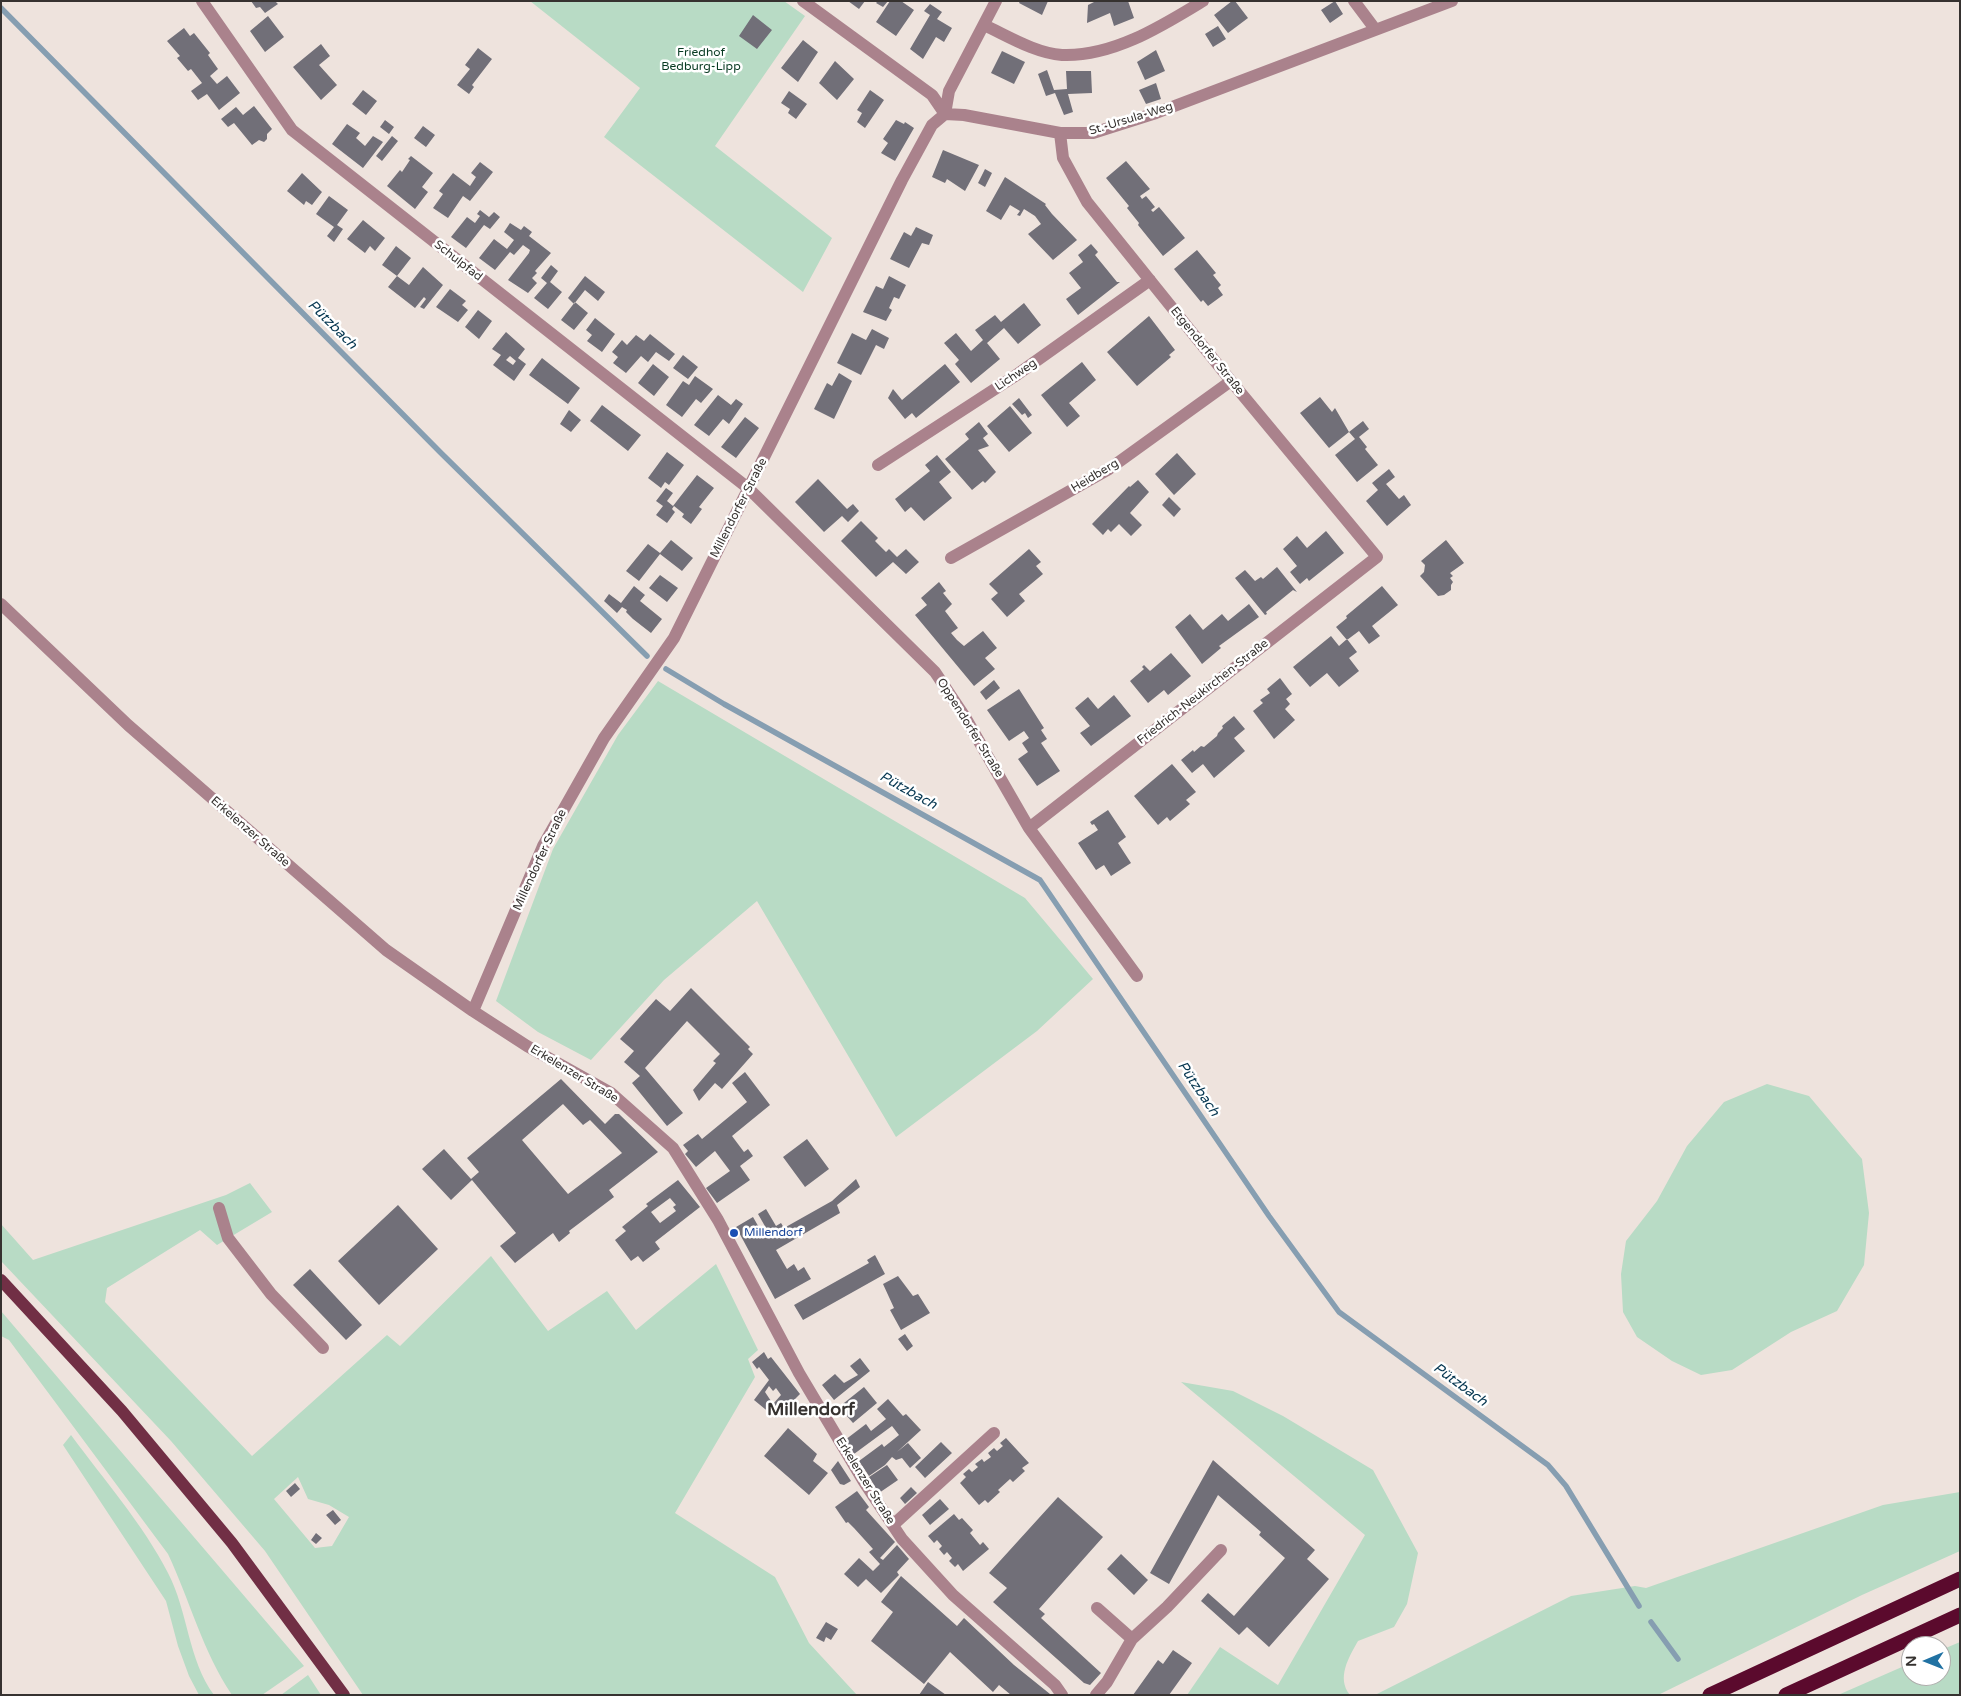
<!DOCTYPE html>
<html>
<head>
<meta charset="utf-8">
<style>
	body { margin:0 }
	#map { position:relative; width:1961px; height:1696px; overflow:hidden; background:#eee3dd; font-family:"Varela Round",sans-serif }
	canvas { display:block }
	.frame { position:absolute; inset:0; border:2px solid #363230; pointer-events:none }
	.north { position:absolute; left:1901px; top:1636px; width:50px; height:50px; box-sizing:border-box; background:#fff; border:1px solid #afadac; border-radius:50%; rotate:269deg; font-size:14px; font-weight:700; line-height:20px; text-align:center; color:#363230 }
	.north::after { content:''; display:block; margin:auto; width:18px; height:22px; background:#2172a3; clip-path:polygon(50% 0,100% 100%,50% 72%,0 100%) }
</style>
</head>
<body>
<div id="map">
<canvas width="1961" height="1696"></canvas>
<div class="frame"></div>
<div class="north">N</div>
</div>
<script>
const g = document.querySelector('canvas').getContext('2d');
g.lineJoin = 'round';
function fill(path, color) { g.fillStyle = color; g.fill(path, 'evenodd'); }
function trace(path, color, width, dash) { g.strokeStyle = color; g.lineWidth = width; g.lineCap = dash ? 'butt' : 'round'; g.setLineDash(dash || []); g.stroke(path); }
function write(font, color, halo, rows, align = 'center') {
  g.font = font + ' "Varela Round",sans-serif'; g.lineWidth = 5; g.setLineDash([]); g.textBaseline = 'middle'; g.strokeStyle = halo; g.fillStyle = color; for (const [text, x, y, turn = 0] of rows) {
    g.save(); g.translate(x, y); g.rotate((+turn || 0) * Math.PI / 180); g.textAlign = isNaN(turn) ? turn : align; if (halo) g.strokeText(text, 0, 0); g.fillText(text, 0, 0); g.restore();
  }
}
const green = new Path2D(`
	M530 1H784L805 16 715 146 832 238 803 292 604 137 640 88Z
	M658 681 1025 898 1093 979 1037 1031 896 1137 757 901 664 980 591 1060 538 1032 496 1001 553 849 618 735Z
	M1767 1084 1809 1096 1862 1159 1869 1213 1864 1265 1837 1311 1791 1332 1732 1370 1701 1375 1672 1361 1637 1337 1623 1312 1621 1274 1626 1241 1657 1201 1687 1146 1724 1102Z
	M250 1183 272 1212 217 1245 200 1230 107 1288 105 1302 252 1456 387 1335 400 1346 491 1256 548 1331 607 1291 636 1330 716 1264 758 1350 748 1359 755 1377 675 1513 775 1577 809 1643 857 1695H363L265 1551 171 1441 1 1261V1224L33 1260 226 1195ZM298 1477 308 1499 329 1505 349 1517 332 1546 315 1548 274 1499Z
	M1 1311 304 1666 262 1695H232C203 1652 190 1601 168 1554L9 1340 1 1336Z
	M1181 1382 1233 1391 1283 1416 1373 1470 1418 1553 1407 1604 1394 1627 1358 1641C1349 1657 1336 1678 1350 1695H1187L1220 1647 1278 1685 1365 1535Z
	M71 1435C104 1480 143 1524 168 1573 188 1611 188 1660 214 1695H199L189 1676 178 1646 166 1601 63 1445Z
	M1960 1492V1551L1862 1595 1658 1695H1375L1571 1596 1635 1586 1646 1588 1883 1505Z
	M1960 1642V1695H1838L1911 1663V1676H1941V1650Z
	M308 1675 321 1695H281Z`);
const stream = new Path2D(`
	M1 8 441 453 647 656
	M666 669 724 704 1040 880 1269 1216 1339 1312 1548 1465 1566 1486 1639 1606
	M1651 1622 1678 1659`);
const building = new Path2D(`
	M251 1H275L278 4 265 13 260 7 256 8Z
	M848 1H865L859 9Z
	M878 1H888L883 7 876 3Z
	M890 1H901L914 10 896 36 876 22Z
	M1020 1H1048L1042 15 1019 3Z
	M1096 1H1128L1134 18 1114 26 1110 13 1087 23 1088 5Z
	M1232 1H1235L1248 18 1228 33 1214 15Z
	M1335 1 1343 14 1330 23 1321 10Z
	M930 4 942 12 937 19 952 28 944 42 936 37 923 59 910 49 930 15 924 11Z
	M753 15 772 30 757 49 739 36Z
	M268 16 284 37 265 52 250 31Z
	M1218 26 1226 39 1213 47 1205 34Z
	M184 28 190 36 194 33 210 53 208 55 218 69 210 76 217 84 227 76 240 93 219 110 207 94 198 100 191 91 202 83 191 69 188 71 177 58 180 56 167 41Z
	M803 40 818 52 798 82 781 68Z
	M321 44 330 56 319 65 337 85 321 100 293 67Z
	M478 48 492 59 472 85 474 87 469 94 457 85 470 69 465 65Z
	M1156 50 1165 71 1145 80 1137 62Z
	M1002 51 1025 62 1014 84 991 73Z
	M835 61 854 79 837 100 819 83Z
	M1047 70 1054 90 1067 89 1066 71H1091L1092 93 1068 94 1073 112 1064 115 1055 93 1046 96 1038 74Z
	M1156 83 1161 99 1146 104 1139 90Z
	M363 90 377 101 366 115 352 104Z
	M870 90 884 100 865 128 857 122 862 113 857 110Z
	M789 91 807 104 796 119 788 113 790 109 781 103Z
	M254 106 272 129 267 134V139L264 142 259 140 252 145 234 123 228 127 221 119 236 107 243 115Z
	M385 120 394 127 389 134 380 127Z
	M896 120 904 124 905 122 914 128 895 161 881 153 888 143 883 139Z
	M347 124 360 133 356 138 365 146 373 136 383 142 363 168 332 144Z
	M423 126 435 135 426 147 414 138Z
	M392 136 398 141 382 161 376 156Z
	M943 150 979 165 965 191 947 179 945 183 932 177Z
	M411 156 433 173 422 187 428 192 415 209 387 186 400 170 402 172 410 160 408 159Z
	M1126 161 1150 189 1140 196 1142 199 1146 196 1151 202 1155 207 1151 210 1153 212 1159 207 1185 238 1163 256 1138 225 1139 223 1127 208 1129 206 1106 178Z
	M480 162 493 172 470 201 463 196 448 218 433 208 443 194 439 191 453 173 470 186 476 177 471 173Z
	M985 169 992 173 985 187 978 183Z
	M302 173 322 192 312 205 306 201 304 205 287 191Z
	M1005 177 1046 204 1045 205 1052 214 1077 240 1053 260 1028 234 1041 224 1035 216 1024 209 1020 216 1017 215 1020 211 1010 205 1001 220 986 211Z
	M329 196 348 210 337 225 343 229 334 242 327 236 334 227 316 214Z
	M480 210 489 217 494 212 500 217 490 229 484 225 466 248 451 237 467 217 475 223 480 216 477 214Z
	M363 220 385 238 375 251 370 246 365 253 347 239Z
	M510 223 521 230 524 226 532 232 529 236 551 253 535 271 537 273 532 278 537 283 528 293 508 280 529 253 530 250 523 245 514 255 510 252 495 270 479 258 494 239 507 249 514 240 504 232Z
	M916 227 933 235 929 245 922 243 909 268 890 259 904 232 911 236Z
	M1091 244 1098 252 1095 255 1117 282H1120L1078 315 1066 299 1081 288 1069 273 1083 262 1078 255Z
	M396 246 411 258 397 276 409 285 423 267 443 285 424 309 420 307 426 299 424 297 415 308 388 287 397 276 382 265Z
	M1197 250 1216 273 1213 275 1221 285 1218 288 1223 295 1208 306 1203 300 1201 302 1174 269Z
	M551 265 558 271 550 282 562 292 548 309 534 298 547 283 541 278Z
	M585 276 605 292 598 301 585 290 574 304 568 298Z
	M889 276 906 285 899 299 894 297 889 308 892 310 886 321 863 312 876 286 883 289Z
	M450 289 466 301 462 305 468 310 458 322 436 307Z
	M575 302 588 313 574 330 561 320Z
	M1024 303 1041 325 1018 344 1004 328 987 343 1000 359 971 383 955 364 959 360 944 343 956 333 971 351 983 340 975 330 995 315 1001 322Z
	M478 310 492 321 479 339 465 327Z
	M1149 316 1175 350 1169 355 1171 357 1137 386 1107 352Z
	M595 318 615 334 602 352 587 341 592 335 586 330Z
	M872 329 889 338 884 349 876 345 861 375 837 363 852 333 866 340Z
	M506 332 525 349 518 358 526 364 514 381 493 365 501 355 492 349ZM510 356 516 361 513 365 506 360Z
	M650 334 675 354 669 361 656 352 648 362 641 356 626 373 613 363 618 357 612 352 622 340 627 345 636 335 644 341Z
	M683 355 698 367 688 379 673 368Z
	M542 358 580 388 568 404 529 375Z
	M1082 362 1096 380 1069 403 1080 416 1067 427 1041 395Z
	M653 364 669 377 654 396 638 383Z
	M945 364 960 382 916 418 912 413 905 419 888 398 893 389 902 400Z
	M839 373 852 381 834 419 814 409 827 383 832 386Z
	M695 376 713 389 701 403 696 399 682 417 666 405 683 381 689 385Z
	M718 395 731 405 736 399 743 404 729 424 723 419 709 436 694 425Z
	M1320 397 1332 412 1335 408 1349 432 1329 448 1300 413Z
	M1019 398 1032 415 1028 418 1025 413 1022 415 1012 404Z
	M602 405 641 435 628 451 590 421Z
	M1010 406 1032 433 1009 452 987 426Z
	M569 410 581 420 571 432 560 424Z
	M745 417 759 428 736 458 721 447Z
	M1363 421 1369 429 1359 437 1367 447 1365 449 1378 465 1357 482 1335 455 1355 439 1349 432Z
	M979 422 988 434 983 438 989 446 978 450 996 472 985 483 983 481 972 490 945 459 969 439 965 434Z
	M667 452 684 465 669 485 665 482 661 488 648 478Z
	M1177 453 1196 474 1174 495 1155 474Z
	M937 455 951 472 939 482 952 498 924 521 911 507 905 512 895 499 930 471 925 465Z
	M1389 469 1395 477 1386 484 1399 499 1404 495 1411 505 1387 526 1366 501 1378 490 1372 483Z
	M697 475 714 488 699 507 702 509 691 524 682 517 684 514 674 506 672 509 675 512 667 523 656 515 663 506 656 501 666 488 673 493 667 501 673 506Z
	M818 479 847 509 853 504 859 511 848 522 842 516 824 532 795 502Z
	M1138 480 1149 492 1130 513 1142 525 1131 536 1119 524 1111 532 1108 529 1103 535 1092 524 1129 486 1130 487Z
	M1169 497 1181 509 1174 517 1162 505Z
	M861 521 878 538 875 541 886 552 889 549 897 557 906 549 919 562 906 574 893 562 876 577 841 541Z
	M1326 531 1344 553 1309 581 1307 578 1300 584 1290 572 1297 566 1283 549 1297 536 1307 548Z
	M671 540 693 558 682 571 660 554 639 581 626 571 648 544 660 553Z
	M1446 540 1464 563 1450 573 1453 576 1450 578 1453 582 1451 585V590L1444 595 1438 596 1420 576 1424 572 1425 565 1421 561Z
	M1029 549 1041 562 1036 566 1043 574 1019 594 1025 601 1007 617 991 599 998 593 989 584Z
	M1277 567 1297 592 1293 590 1266 612 1267 614 1265 615 1235 578 1245 570 1255 581 1261 577 1263 579Z
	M660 575 678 588 667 602 649 588Z
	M939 582 946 591 943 593 952 604 945 611 958 628 951 633 957 640 964 646 983 631 997 648 985 658 995 669 974 686 915 615 927 605 921 598Z
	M634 586 645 595 640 601 662 619 651 633 633 619 626 612 627 610 622 607 617 613 604 601 609 594 621 603Z
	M1382 586 1398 605 1372 626 1380 636 1369 644 1359 631 1347 640 1336 627 1347 618 1346 616Z
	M1249 604 1259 617 1219 646 1221 648 1202 664 1175 627 1190 614 1203 630 1222 614 1228 621Z
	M1331 636 1339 646 1347 639 1357 652 1349 658 1359 671 1339 687 1327 673 1310 687 1293 667Z
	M1171 653 1191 676 1168 695 1164 690 1148 703 1130 681 1144 669 1142 667 1144 665 1150 671Z
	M1280 678 1292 694 1286 699 1290 704 1285 709 1295 720 1274 739 1253 711 1263 703 1260 700 1270 693 1267 689Z
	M994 680 1000 688 986 700 980 692Z
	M1019 689 1044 728 1041 730 1047 739 1041 743 1060 771 1037 786 1018 759 1028 752 1022 743 1029 738 1024 731 1009 741 987 710Z
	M1114 695 1131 716 1091 746 1080 733 1090 726 1075 708 1088 697 1098 709Z
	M1234 716 1245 729 1234 738 1245 751 1214 778 1203 764 1192 773 1181 760 1193 750 1194 752 1201 746 1204 747 1217 736 1218 733 1223 728 1222 726Z
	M1172 764 1196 792 1186 800 1190 804 1170 821 1167 817 1158 825 1134 796Z
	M1108 810 1126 837 1118 843 1131 863 1111 876 1104 865 1096 870 1078 843 1098 830 1094 824 1092 825 1090 822Z
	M691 988 750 1047 748 1049 753 1054 722 1089 715 1083 699 1101 693 1090 716 1063 713 1061 720 1054 687 1021 645 1068 683 1113 667 1126 632 1083 640 1076 624 1062 634 1051 620 1039 656 999 670 1011Z
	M745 1072 770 1105 732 1136 744 1152 748 1149 753 1156 740 1166 750 1180 717 1203 706 1188 730 1171 715 1151 696 1167 685 1154 688 1151 683 1145 698 1134 702 1139 747 1102 732 1083Z
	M561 1079 605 1124 615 1114H619L658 1152 609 1190 614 1197 569 1231 570 1233 559 1242 553 1233 515 1263 500 1246 516 1233 472 1180 451 1200 422 1169 444 1149 471 1179 479 1172 467 1158ZM563 1104 583 1125 590 1120 622 1153 568 1194 522 1140Z
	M807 1139 829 1169 805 1187 783 1157Z
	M856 1179 860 1187 837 1205 840 1213 776 1250 787 1269 794 1264 798 1271 804 1267 811 1279 775 1299 736 1227 753 1217 761 1231 766 1228 758 1214 766 1209 776 1226 781 1223 784 1228 832 1201Z
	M678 1180 700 1207 655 1242 660 1249 643 1262 638 1256 631 1261 615 1240 626 1231 622 1227 648 1206 646 1204ZM670 1198 676 1205 673 1207 676 1211 660 1223 651 1212Z
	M398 1205 438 1249 379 1305 338 1261Z
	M875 1255 885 1274 803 1320 794 1305 869 1263 867 1260Z
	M310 1269 362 1325 346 1340 293 1285Z
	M898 1276 913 1296 918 1294 930 1313 901 1330 890 1310 894 1308 883 1284Z
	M905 1334 913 1346 907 1351 898 1339Z
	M764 1352 768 1359 771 1357 800 1394 776 1418 754 1400 769 1380 759 1367 757 1369 752 1362ZM769 1386 773 1391 776 1388 781 1395 773 1404 765 1392Z
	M860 1358 870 1371 834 1400 822 1385 835 1374 844 1383 858 1375 850 1366Z
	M864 1387 877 1403 853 1423 839 1407Z
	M888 1399 903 1416 906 1414 921 1430 897 1452 908 1443 921 1458 910 1468 902 1458 896 1460 892 1457 885 1465 869 1476 859 1461 882 1444 884 1447 899 1435 892 1426 854 1454 845 1440 866 1424 871 1431 886 1419 877 1409Z
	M788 1428 817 1454 813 1461 828 1473 809 1495 764 1456Z
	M1006 1438 1029 1463 1022 1468 1025 1471 1013 1482 1010 1479 998 1490 1000 1492 988 1503 985 1500 979 1505 960 1483 966 1477 963 1474 969 1469 972 1472 978 1467 975 1464 982 1459 984 1462 991 1457 988 1453 994 1448 997 1451 1003 1446 1000 1443Z
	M941 1442 952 1453 925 1478 915 1467Z
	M1213 1460 1315 1550 1307 1559 1329 1579 1269 1647 1247 1627 1239 1635 1201 1601 1208 1593 1234 1616 1285 1558 1259 1535 1261 1532 1218 1495 1169 1584 1150 1573Z
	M838 1461 851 1481 844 1485 840 1484 831 1470Z
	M887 1465 898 1480 879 1493 869 1477Z
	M295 1483 300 1489 291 1497 286 1491Z
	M911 1487 917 1493 905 1504 900 1498Z
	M857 1491 869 1507 866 1510 895 1542 880 1558 883 1560 897 1545 909 1559 897 1572 899 1575 881 1593 866 1579 858 1587 844 1574 859 1558 873 1571 880 1564 869 1552 873 1549 854 1528 848 1522 846 1523 835 1507Z
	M1058 1497 1103 1537 1039 1609 1045 1614 1041 1618 1101 1673 1090 1685 1084 1683 993 1602 1007 1588 989 1573Z
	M940 1499 949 1509 930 1525 922 1515Z
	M333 1510 341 1520 335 1525 326 1515Z
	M954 1514 959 1520 962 1518 973 1530 970 1533 980 1545 983 1542 989 1549 963 1571 958 1564 955 1567 949 1561 952 1558 947 1552 944 1555 939 1549 942 1546 937 1540 934 1543 928 1536Z
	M316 1533 322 1538 316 1544 311 1540Z
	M1121 1554 1148 1580 1134 1595 1107 1569Z
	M901 1576 957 1626 964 1618 1014 1665 1050 1694 1011 1695 999 1685 993 1692 950 1652 924 1684 871 1641 893 1612 881 1602Z
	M826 1622 838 1629 831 1640 826 1637 824 1642 816 1638Z
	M1173 1650 1192 1663 1169 1695H1133L1158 1660 1163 1664Z
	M928 1682 946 1695H919Z`);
const minor = new Path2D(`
	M202 1 292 130 748 488 935 672 965 717 1029 828 1137 976
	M803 1 932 95 945 114
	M1354 1 1375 29
	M984 25C1008 36 1035 53 1062 55 1113 57 1162 26 1203 1
	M945 114 964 115 1060 133H1093L1156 113 1452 1
	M878 465 1015 376 1150 280
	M951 558 1109 469 1231 381
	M1 604 128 725 386 950 473 1011 527 1046 611 1093 673 1148 718 1220 799 1373 864 1482 902 1539 953 1595 1055 1685 1062 1695
	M1029 828 1377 557 1231 381 1087 202 1063 158 1060 133
	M473 1011 543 846 604 738 674 638 902 180 932 125 945 114 949 91 996 1
	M219 1208 228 1238 271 1294 323 1348
	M893 1525 994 1433
	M1132 1639 1167 1607 1221 1550
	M1096 1695 1107 1682 1132 1639 1097 1608`);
const major = new Path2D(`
	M1 1280 122 1411 232 1543 344 1695`);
const highway = new Path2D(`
	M1710 1695 1960 1579
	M1786 1695 1960 1615`);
const markers = [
	[734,1233,5,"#1a4fb4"]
];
const parkNames = [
	["Friedhof",701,53],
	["Bedburg-Lipp",701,67]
];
const streetNames = [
	["St.-Ursula-Weg",1131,119,-17],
	["Schulpfad",458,261,38],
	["Etgendorfer Straße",1207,351,51],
	["Lichweg",1016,375,-34],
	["Heidberg",1095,476,-31],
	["Millendorfer Straße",739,508,-63],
	["Friedrich-Neukirchen-Straße",1203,692,-38],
	["Oppendorfer Straße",970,728,58],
	["Erkelenzer Straße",250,832,41],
	["Millendorfer Straße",540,860,-65],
	["Erkelenzer Straße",574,1074,31],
	["Erkelenzer Straße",865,1481,58]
];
const transitNames = [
	["Millendorf",744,1233]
];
const waterNames = [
	["Pützbach",332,325,45],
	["Pützbach",908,791,29],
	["Pützbach",1198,1089,56],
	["Pützbach",1460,1385,36]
];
const districtNames = [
	["Millendorf",811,1410]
];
fill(green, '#b8dbc5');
trace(stream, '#869eb1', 5.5);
fill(building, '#716f78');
trace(minor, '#aa828c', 12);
trace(major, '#712f45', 12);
trace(highway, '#5b0a2d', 15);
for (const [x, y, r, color] of markers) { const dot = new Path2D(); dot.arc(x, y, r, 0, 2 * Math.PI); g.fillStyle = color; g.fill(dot); trace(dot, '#fff', 2); }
write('12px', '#083a22', '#fff', parkNames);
write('12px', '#363230', '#fff', streetNames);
write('12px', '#164399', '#fff', transitNames, 'left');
write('italic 14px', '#063751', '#fff', waterNames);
write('bold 18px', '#363230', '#fff', districtNames);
</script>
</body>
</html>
